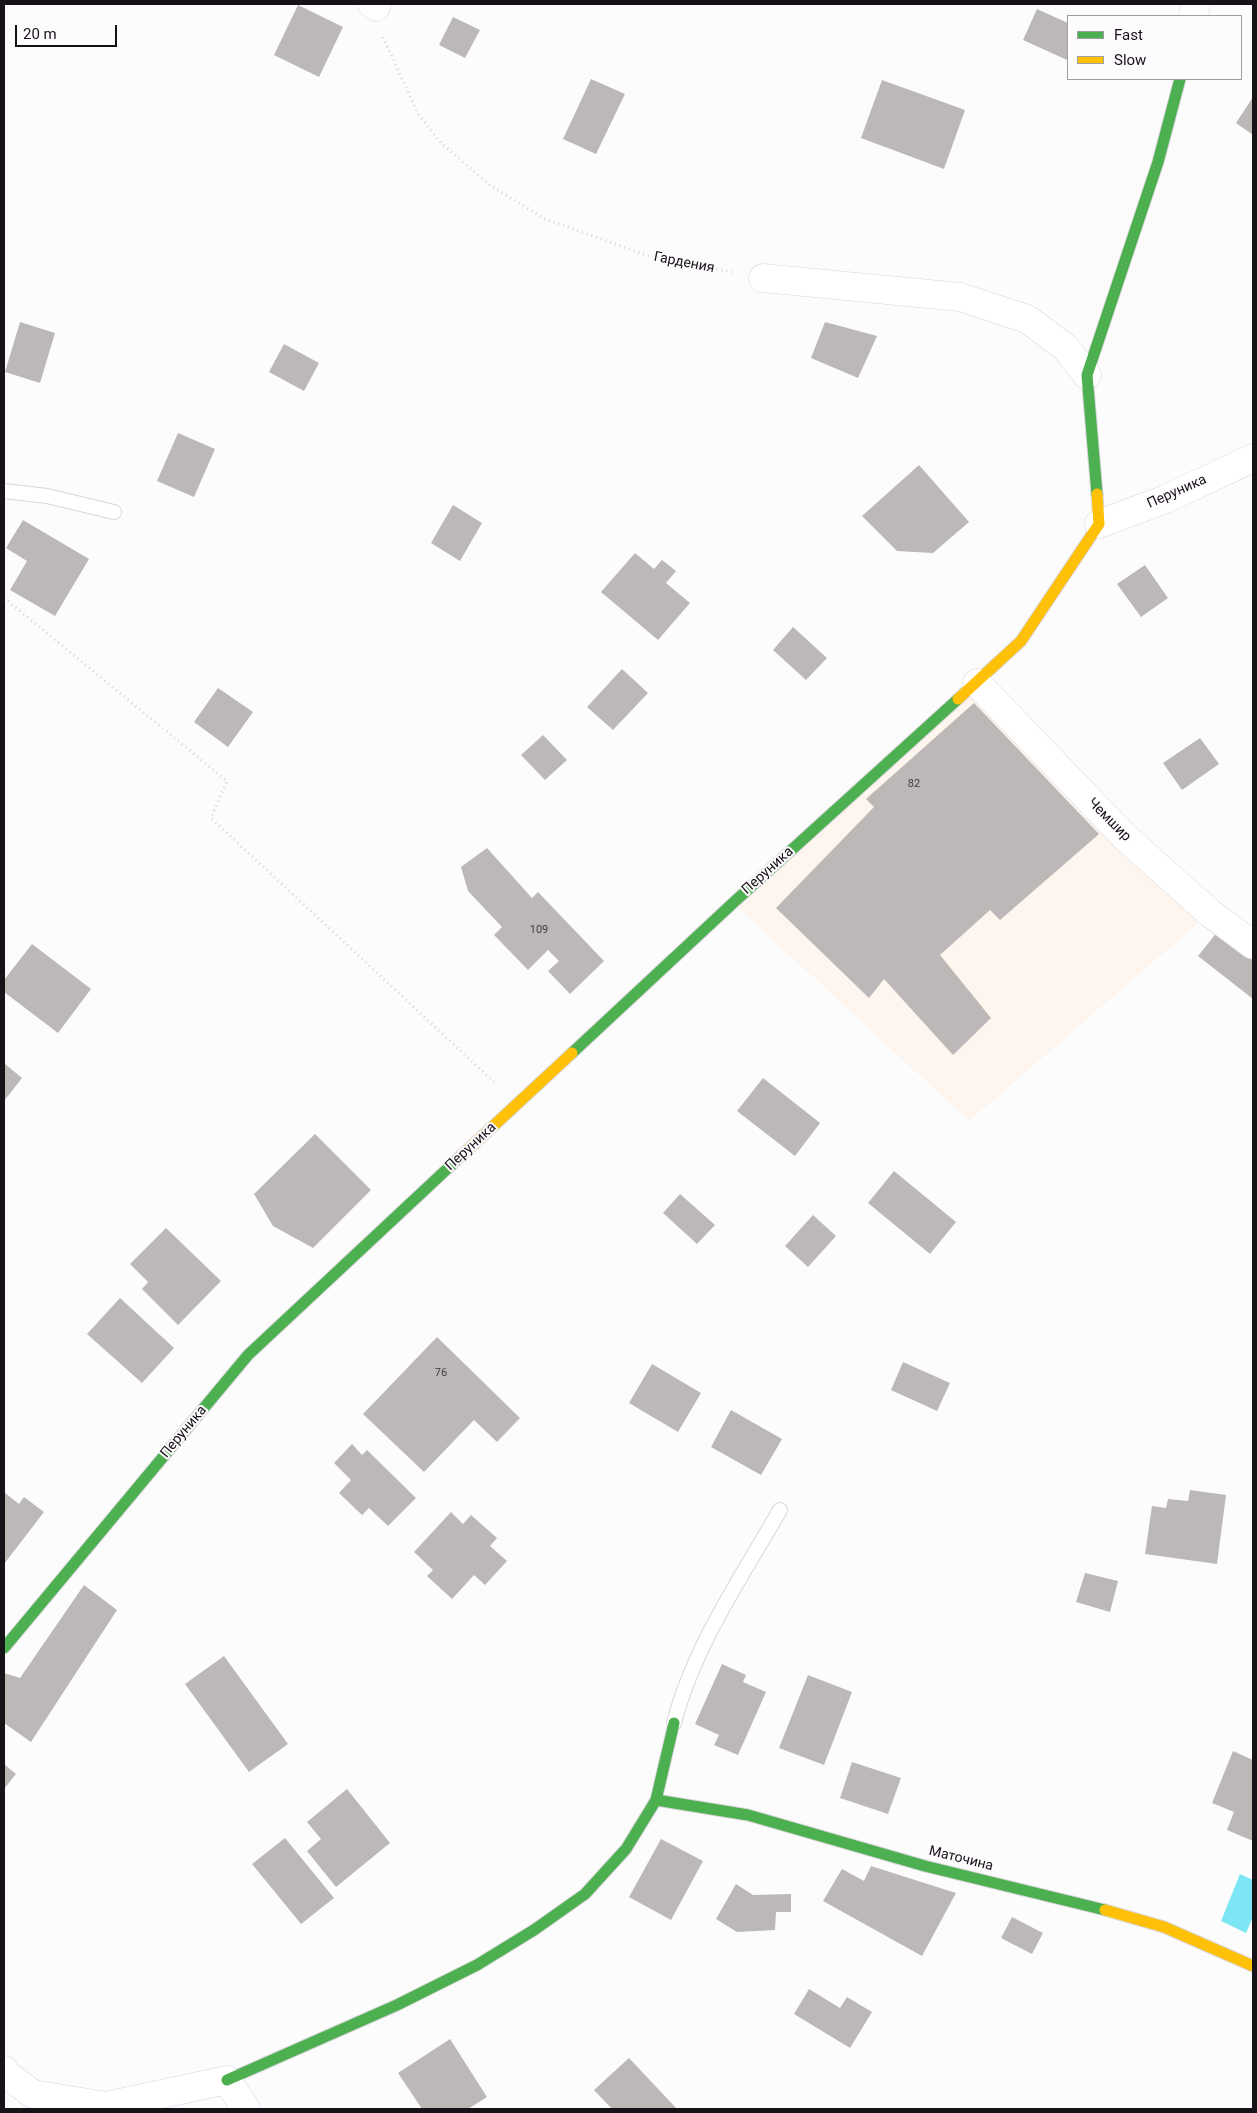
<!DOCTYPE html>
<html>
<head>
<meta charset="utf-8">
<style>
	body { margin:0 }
	#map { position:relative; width:1257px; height:2113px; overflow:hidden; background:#fdfcfd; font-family:Roboto,sans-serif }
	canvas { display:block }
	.frame { position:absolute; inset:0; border:5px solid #161217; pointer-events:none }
	.legend { position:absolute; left:1067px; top:15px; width:175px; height:65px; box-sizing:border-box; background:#fdfbfe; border:1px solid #a19ea2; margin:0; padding:6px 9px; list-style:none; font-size:15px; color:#161217 }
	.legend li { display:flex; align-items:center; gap:10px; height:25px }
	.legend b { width:25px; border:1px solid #a19ea2 }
	.scale { position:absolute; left:15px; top:25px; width:102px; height:22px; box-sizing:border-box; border:2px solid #161217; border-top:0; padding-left:6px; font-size:15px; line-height:18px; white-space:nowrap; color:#161217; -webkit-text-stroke:4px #fdfbfe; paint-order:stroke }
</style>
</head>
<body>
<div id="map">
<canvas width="1257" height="2113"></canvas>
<div class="frame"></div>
<ul class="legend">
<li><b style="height:6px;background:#4caf50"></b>Fast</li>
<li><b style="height:6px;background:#ffc107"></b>Slow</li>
</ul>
<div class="scale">20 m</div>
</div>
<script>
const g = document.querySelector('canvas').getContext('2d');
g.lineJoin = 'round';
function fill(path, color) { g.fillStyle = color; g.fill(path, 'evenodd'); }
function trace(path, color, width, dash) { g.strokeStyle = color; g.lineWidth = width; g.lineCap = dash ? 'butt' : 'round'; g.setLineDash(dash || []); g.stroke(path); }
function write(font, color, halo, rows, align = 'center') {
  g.font = font + ' Roboto,sans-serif'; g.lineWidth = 4; g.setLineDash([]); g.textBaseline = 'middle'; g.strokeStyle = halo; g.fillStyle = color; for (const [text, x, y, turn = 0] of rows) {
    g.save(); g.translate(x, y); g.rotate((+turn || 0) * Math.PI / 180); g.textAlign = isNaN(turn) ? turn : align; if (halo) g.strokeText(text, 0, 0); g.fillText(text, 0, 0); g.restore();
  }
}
const industrial = new Path2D(`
	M977 683 1210 913 969 1121 733 903Z`);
const water = new Path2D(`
	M1240 1874 1253 1880V1917L1246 1933 1221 1921Z`);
const building = new Path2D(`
	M298 5 343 27 319 77 274 55Z
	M1037 9 1068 23 1067 60 1023 40Z
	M453 17 480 30 465 58 439 45Z
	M591 79 625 94 596 154 563 139Z
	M882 80 965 110 944 169 861 138Z
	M1253 97V135L1236 123Z
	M20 322 55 333 40 383 5 372Z
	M825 322 877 336 858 378 811 358Z
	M284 344 319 363 304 391 269 372Z
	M178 433 215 449 194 497 157 481Z
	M919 465 969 522 933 553 897 551 862 516Z
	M453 505 482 523 460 561 431 543Z
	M23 520 89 559 55 616 10 590 27 561 6 548Z
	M635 553 654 569 662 560 676 571 666 583 690 603 658 640 601 592Z
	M1145 565 1168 598 1141 617 1117 584Z
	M793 627 827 658 806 680 773 650Z
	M622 669 648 693 613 730 587 707Z
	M218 688 253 712 228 747 194 722Z
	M974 703 1099 834 1000 920 990 910 940 955 991 1018 953 1055 884 979 869 998 776 908 874 807 866 799Z
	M543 735 567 760 545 780 521 755Z
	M1200 738 1219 764 1182 790 1163 763Z
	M487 848 532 898 538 892 604 961 570 994 548 971 559 961 548 950 528 970 494 935 502 927 468 891 461 867Z
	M1218 931 1253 958V999L1198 956Z
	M32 944 91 989 58 1033 4 992V980Z
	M4 1063 22 1078 4 1101Z
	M763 1078 820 1123 795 1156 737 1111Z
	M315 1134 371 1190 313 1248 273 1226 254 1194Z
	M894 1171 956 1222 930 1254 868 1203Z
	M680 1194 715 1225 697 1244 663 1213Z
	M813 1215 836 1236 808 1267 785 1246Z
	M166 1228 221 1281 178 1325 142 1289 148 1282 130 1264Z
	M120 1298 174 1348 142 1383 87 1334Z
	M437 1337 520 1418 497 1442 474 1420 424 1472 363 1414Z
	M903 1362 950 1383 937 1411 891 1390Z
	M652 1364 701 1393 678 1432 629 1403Z
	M731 1410 782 1439 761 1475 711 1447Z
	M352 1444 362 1455 367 1450 416 1498 388 1526 369 1508 362 1515 339 1493 351 1480 334 1463Z
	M1190 1490 1226 1495 1217 1564 1145 1554 1152 1506 1166 1508 1168 1499 1188 1501Z
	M4 1492 19 1504 24 1497 44 1512 4 1564Z
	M451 1512 463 1524 471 1515 497 1538 490 1546 507 1561 485 1585 474 1575 452 1599 427 1576 433 1570 414 1552Z
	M1085 1573 1118 1581 1110 1612 1076 1602Z
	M84 1585 117 1610 31 1742 4 1723V1673L20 1678Z
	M224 1656 288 1744 249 1772 185 1684Z
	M722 1664 746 1675 743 1682 766 1692 738 1755 714 1745 719 1735 695 1724Z
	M808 1675 852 1692 824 1765 779 1748Z
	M1233 1751 1253 1760V1841L1227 1830 1234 1812 1212 1803Z
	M852 1762 901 1778 888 1814 840 1798Z
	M4 1764 16 1774 4 1789Z
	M347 1789 390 1843 336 1887 307 1851 321 1839 307 1822Z
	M285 1838 334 1898 301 1924 252 1864Z
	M661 1839 703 1861 671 1920 629 1897Z
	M871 1866 956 1893 922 1956 823 1901 842 1869 864 1881Z
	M736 1884 753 1895 791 1894V1912H776L775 1930 737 1932 716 1919Z
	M1012 1917 1043 1933 1032 1954 1001 1938Z
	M809 1989 840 2008 847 1997 872 2012 850 2048 794 2014Z
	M450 2039 487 2097 468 2109H422L398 2073Z
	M629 2058 677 2109H612L594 2090Z`);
const path = new Path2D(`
	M383 37 418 114 441 143 491 186 545 219 649 256 732 272
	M4 598 227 781 211 818 494 1082`);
const lane = new Path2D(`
	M4 491 47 496 114 512
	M674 1723C694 1646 741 1578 780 1510`);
const street = new Path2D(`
	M372 4 376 7V4
	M1193 16 1196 4
	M763 278 960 297 1027 319 1065 347 1087 375
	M1099 524 1166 499 1253 458
	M977 683 1125 837 1210 913 1253 945
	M4 2070 6 2074 33 2094 106 2106 227 2080 246 2109`);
const fast = new Path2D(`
	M1097 494 1087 375 1158 162 1180 79
	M572 1053 733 903 958 699
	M4 1648 248 1355 461 1156
	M656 1800 748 1815 925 1866 1105 1910
	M227 2080 397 2005 477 1965 534 1930 585 1894 626 1849 656 1800 674 1723`);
const slow = new Path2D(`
	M958 699 1021 641 1099 524 1097 494
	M461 1156 572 1053
	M1105 1910 1164 1927 1253 1966`);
const numberNames = [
	["82",914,784],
	["109",539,930],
	["76",441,1373]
];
const streetNames = [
	["Гардения",684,263,11],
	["Перуника",1177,492,-24],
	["Чемшир",1109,820,45],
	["Перуника",768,871,-42],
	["Перуника",471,1147,-43],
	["Перуника",184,1432,-50],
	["Маточина",961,1859,14]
];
fill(industrial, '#fdf5ee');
fill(water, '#7ce6f5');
fill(building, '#bcb8b7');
trace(lane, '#d8d6d9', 16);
trace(street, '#d8d6d9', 29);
trace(fast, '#d8d6d9', 13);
trace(slow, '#d8d6d9', 13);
trace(path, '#d6d6d6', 3, [1, 4]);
trace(lane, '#fff', 14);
trace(street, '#fff', 28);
trace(fast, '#4caf50', 11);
trace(slow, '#ffc107', 11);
write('11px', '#403c3f', null, numberNames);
write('14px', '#161217', '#fdfbfe', streetNames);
</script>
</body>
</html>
